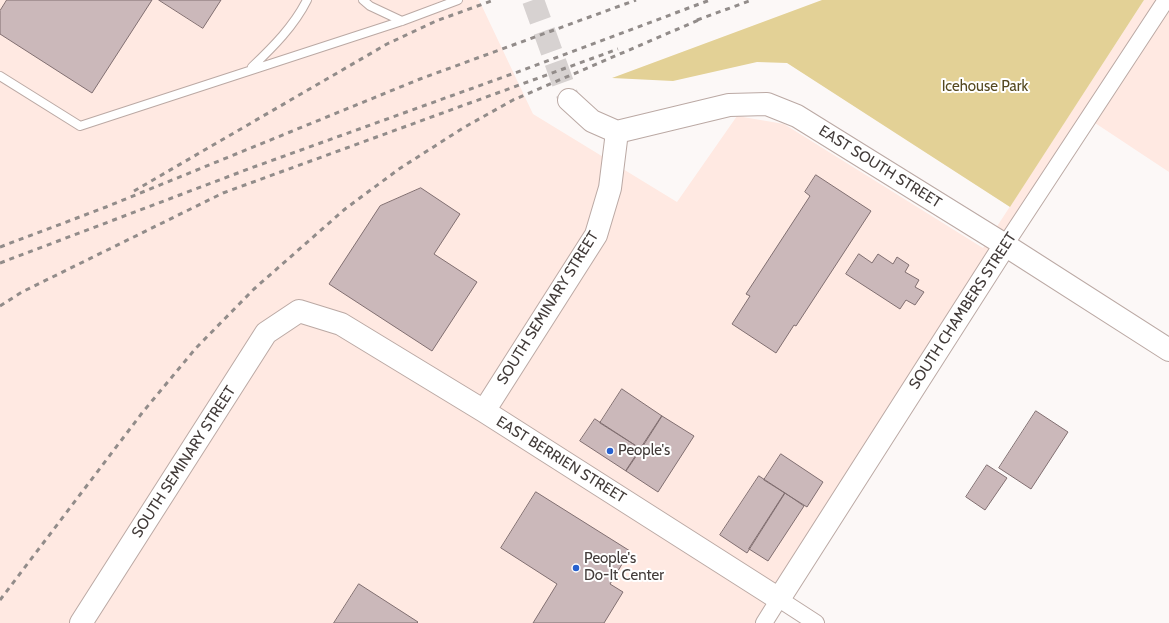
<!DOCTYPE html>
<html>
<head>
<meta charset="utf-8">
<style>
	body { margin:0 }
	canvas { display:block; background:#fcf8f7 }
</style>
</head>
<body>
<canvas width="1169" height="623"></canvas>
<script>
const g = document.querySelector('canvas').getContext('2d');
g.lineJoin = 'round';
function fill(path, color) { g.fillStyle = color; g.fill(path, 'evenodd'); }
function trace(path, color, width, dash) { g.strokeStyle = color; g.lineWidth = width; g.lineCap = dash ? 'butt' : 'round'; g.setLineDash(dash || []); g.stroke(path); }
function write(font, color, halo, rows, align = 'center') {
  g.font = font + ' Cabin,sans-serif'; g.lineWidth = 4; g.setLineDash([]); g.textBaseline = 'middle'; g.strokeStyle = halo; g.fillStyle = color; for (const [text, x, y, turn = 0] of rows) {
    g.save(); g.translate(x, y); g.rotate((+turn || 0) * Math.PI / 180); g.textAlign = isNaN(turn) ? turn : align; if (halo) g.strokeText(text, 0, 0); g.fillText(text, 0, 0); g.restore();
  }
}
const built = new Path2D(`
	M0 0H479L533 114 677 202 737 116 784 124 983 248 1144 0H1169V172L1089 119 764 623H0Z`);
const green = new Path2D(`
	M822 0H1144L1010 207 787 63 757 62 673 81 612 78Z`);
const building = new Path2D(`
	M7 0H152L92 93 0 34V11Z
	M159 0H221L203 28Z
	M816 175 871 211 796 326 794 325 776 353 732 324 750 296 746 294 810 196 805 192Z
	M421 188 460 214 434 254 477 282 432 351 329 284 380 206Z
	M859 254 872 263 878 254 893 264 897 257 909 265 905 272 919 280 915 287 924 292 915 305 906 300 900 309 846 274Z
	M622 389 662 416 641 449 600 423Z
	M1036 411 1068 432 1031 489 999 468Z
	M662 416 694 436 658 492 626 471Z
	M595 419 641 449 626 471 580 441Z
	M781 454 823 482 807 507 764 480Z
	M987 465 1007 478 985 510 966 497Z
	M759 476 785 493 747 553 720 535Z
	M536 492 630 551 610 584 623 592 604 623H533L557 584 501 548Z
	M785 493 804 506 768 561 749 549Z
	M359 584 418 622 417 623H334Z`);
const secondaryTunnel = new Path2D(`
	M533 0 569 100`);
const lane = new Path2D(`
	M363 0 370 6 402 21
	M252 67C273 47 294 26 307 0
	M0 76 80 126 402 21 458 0`);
const street = new Path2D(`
	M1005 245 1166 0
	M764 623 779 599 816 623`);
const secondary = new Path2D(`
	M569 100 592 121 617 132 729 105 767 104 797 116 1005 245 1169 350
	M484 411 596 235 610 188 617 132
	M81 623 266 333 299 311 341 324 484 411 779 599 1005 245`);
const rail = new Path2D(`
	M697 20 752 0
	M134 191 387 44 436 21 494 0
	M0 247 106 207 420 79 636 0
	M0 263 251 168 523 70 710 0
	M0 306 22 292 223 193 618 49
	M0 600 142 413 196 348 254 289 345 209 399 169 463 128 513 100 701 19`);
const markers = [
	[610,451,4,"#2760ce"],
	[576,568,4,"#2760ce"]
];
const parkNames = [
	["Icehouse Park",985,87]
];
const streetNames = [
	["EAST SOUTH STREET",880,167,32],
	["SOUTH SEMINARY STREET",548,308,-58],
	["SOUTH CHAMBERS STREET",963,311,-57],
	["EAST BERRIEN STREET",561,460,32],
	["SOUTH SEMINARY STREET",184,462,-57]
];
const poiNames = [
	["People's",618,451],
	["People's",584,559],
	["Do-It Center",584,576]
];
fill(built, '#ffe9e2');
fill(green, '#e3d196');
fill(building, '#cbb8ba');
trace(building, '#816f71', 1);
trace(secondaryTunnel, '#d7d2d1', 22, [22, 11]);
trace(lane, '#bba9a4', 10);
trace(street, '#bba9a4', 18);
trace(secondary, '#bba9a4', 24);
trace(lane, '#fff', 8);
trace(street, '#fff', 16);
trace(secondary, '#fff', 22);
trace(rail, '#928c8a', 3, [5, 5]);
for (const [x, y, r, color] of markers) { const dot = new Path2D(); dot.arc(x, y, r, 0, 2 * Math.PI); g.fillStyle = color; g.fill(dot); trace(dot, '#fff', 1.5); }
write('15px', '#54481f', '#fff', parkNames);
write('15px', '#423b39', '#fff', streetNames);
write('15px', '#423b39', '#fff', poiNames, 'left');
</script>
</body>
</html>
